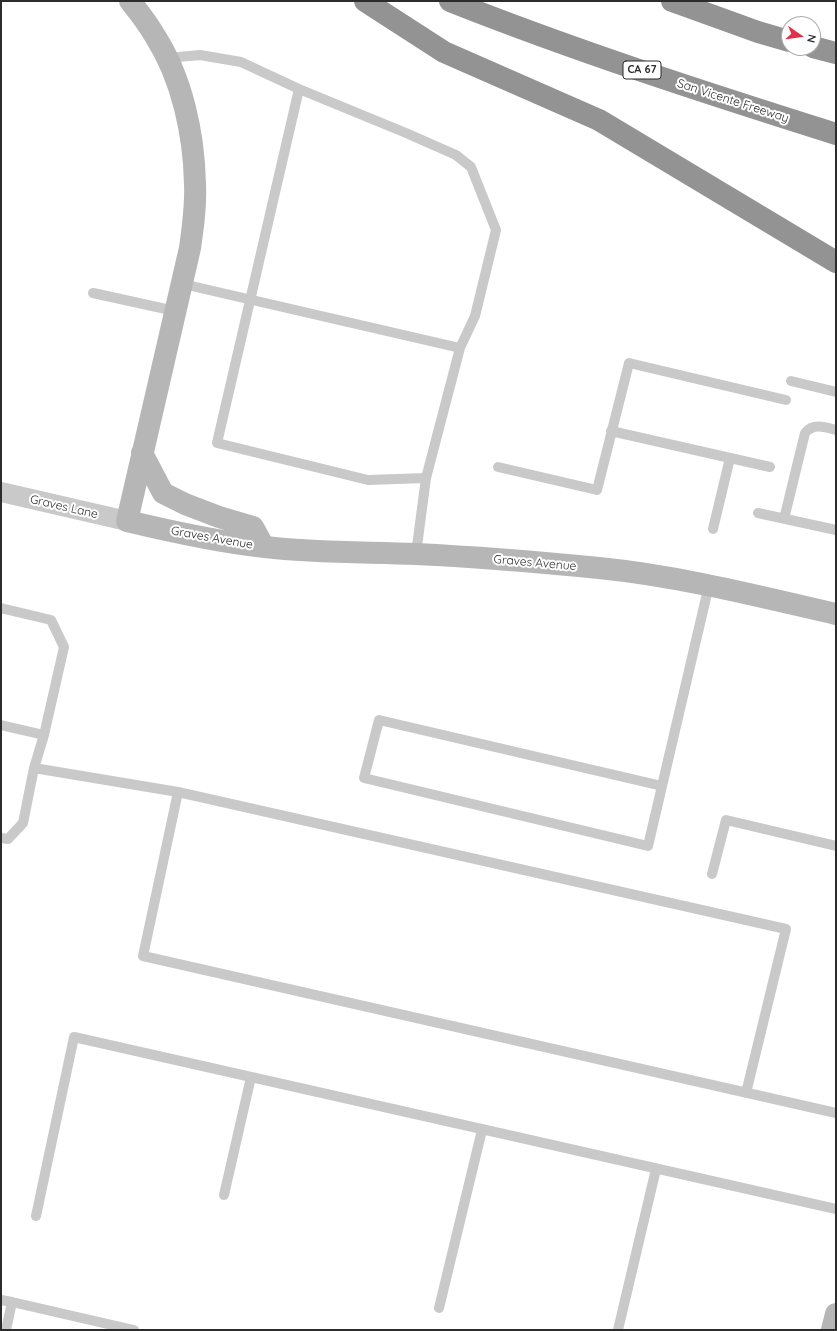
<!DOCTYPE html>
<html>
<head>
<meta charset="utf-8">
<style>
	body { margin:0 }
	#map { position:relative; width:837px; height:1331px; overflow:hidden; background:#fff; font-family:Quicksand,sans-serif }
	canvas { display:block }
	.frame { position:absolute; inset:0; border:2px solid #2c2c2c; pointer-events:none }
	.north { position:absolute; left:781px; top:16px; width:40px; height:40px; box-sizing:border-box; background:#fff; border:1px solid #ababab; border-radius:50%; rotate:103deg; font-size:11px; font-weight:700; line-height:16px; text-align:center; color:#2c2c2c }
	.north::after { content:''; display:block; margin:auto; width:14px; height:18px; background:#df314c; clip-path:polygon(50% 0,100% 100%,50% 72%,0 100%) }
</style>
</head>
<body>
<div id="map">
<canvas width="837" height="1331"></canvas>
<div class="frame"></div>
<div class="north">N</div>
</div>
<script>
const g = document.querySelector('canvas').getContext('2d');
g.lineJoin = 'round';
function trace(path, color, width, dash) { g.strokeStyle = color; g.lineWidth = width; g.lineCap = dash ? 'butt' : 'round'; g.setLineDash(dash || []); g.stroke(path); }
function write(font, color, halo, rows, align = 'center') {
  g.font = font + ' Quicksand,sans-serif'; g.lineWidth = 4; g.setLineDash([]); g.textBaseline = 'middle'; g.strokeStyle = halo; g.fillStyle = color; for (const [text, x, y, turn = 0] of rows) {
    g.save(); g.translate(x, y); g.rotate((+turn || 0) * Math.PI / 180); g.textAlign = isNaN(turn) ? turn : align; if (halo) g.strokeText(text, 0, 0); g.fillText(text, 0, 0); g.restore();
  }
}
const lane = new Path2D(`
	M167 58 200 55 241 62 299 89
	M299 89 406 133 456 155 471 167 496 230 475 316 460 348 426 478 368 480 217 443Z
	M183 284 460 348
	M93 293 175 311
	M791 381 836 392
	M611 431 770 467
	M498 467 597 490 629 363 786 400
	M758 513 836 530
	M784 519 805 433C813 423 825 427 836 430
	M713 529 730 458
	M416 554 426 478
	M1 608 51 620 64 647 44 735 34 768 23 823 8 839 1 838
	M1 725 44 735
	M34 768 178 792 786 929 746 1093
	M662 786 379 720 364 778 648 846 709 585
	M178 792 143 956 836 1113
	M712 874 726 820 836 846
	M224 1195 251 1077
	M36 1216 74 1037 836 1209
	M1 1300 12 1302 6 1330
	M12 1302 134 1330
	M439 1308 482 1130
	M618 1330 656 1169`);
const street = new Path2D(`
	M1 492 127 521`);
const secondary = new Path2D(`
	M130 1C139 12 148 24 155 36 182 78 194 134 195 184 196 206 193 227 190 248L127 521C173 532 218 542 265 547 315 553 366 552 416 554 477 557 538 562 599 568 679 576 758 596 836 614
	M142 453 163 493 185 504 219 517 253 527 264 547
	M832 1330 836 1314`);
const highway = new Path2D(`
	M365 1 444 52 599 120 836 262
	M450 1C576 51 706 93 836 134
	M672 1 758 32 789 41
	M813 47 836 53`);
const shields = [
	[642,70,38]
];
const shieldNames = [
	["CA 67",642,70]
];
const streetNames = [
	["San Vicente Freeway",733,101,18],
	["Graves Lane",64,507,13],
	["Graves Avenue",212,538,10],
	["Graves Avenue",535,563,5]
];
trace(lane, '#c9c9c9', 10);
trace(street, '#c9c9c9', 20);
trace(secondary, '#b6b6b6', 22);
trace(highway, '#939393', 22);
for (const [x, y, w] of shields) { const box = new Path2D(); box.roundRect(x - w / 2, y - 9, w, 18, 3); g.fillStyle = '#fff'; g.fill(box); trace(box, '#2c2c2c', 1); }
write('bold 11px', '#2c2c2c', null, shieldNames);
write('12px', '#2c2c2c', '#fff', streetNames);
</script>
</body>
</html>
